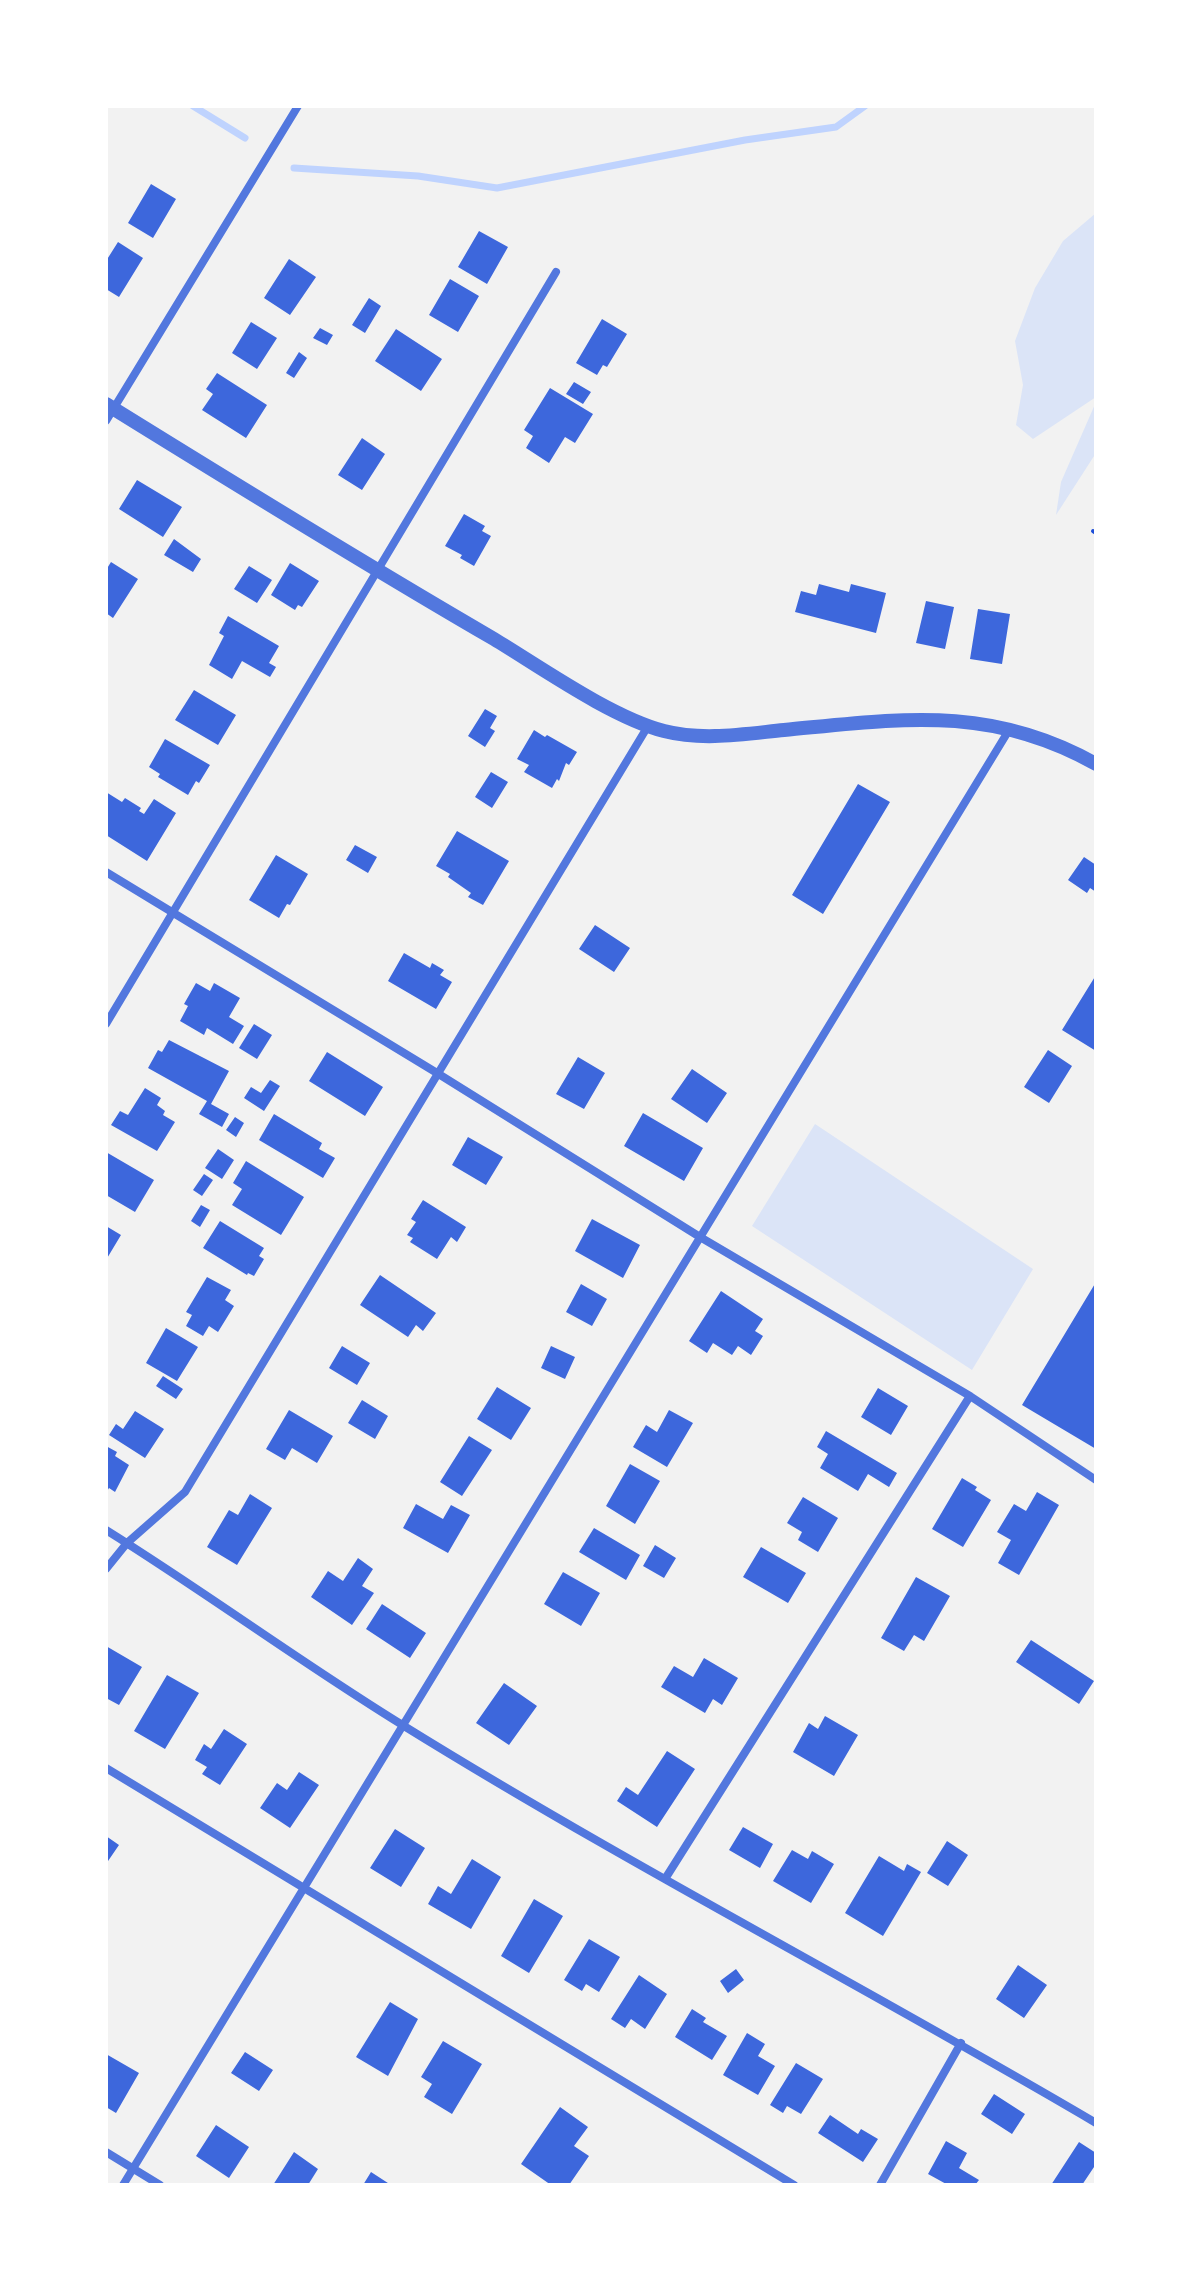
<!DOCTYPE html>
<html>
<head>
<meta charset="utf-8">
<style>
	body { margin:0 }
	#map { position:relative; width:1202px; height:2291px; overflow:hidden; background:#f2f2f2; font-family:"Noto Sans",sans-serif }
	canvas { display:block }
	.frame { position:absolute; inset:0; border:108px solid #fff; pointer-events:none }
</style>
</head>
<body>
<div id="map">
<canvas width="1202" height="2291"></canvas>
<div class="frame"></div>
</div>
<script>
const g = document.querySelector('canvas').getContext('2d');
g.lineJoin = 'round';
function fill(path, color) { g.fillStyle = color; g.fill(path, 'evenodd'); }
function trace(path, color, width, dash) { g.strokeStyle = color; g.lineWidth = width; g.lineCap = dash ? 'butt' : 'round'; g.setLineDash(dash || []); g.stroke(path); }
const green = new Path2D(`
	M1096 213V397L1033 439 1016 425 1023 385 1015 341 1035 288 1063 241Z
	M1096 402V453L1056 515 1061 482Z
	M815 1124 1033 1269 972 1370 752 1226Z`);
const stream = new Path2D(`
	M193 106 245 138
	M294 168 418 176 497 188 745 140 836 127 865 106`);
const building = new Path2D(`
	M151 184 176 199 153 238 128 223Z
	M479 231 508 247 487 284 458 267Z
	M118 242 143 258 119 297 106 289V261Z
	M289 259 316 277 290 315 264 298Z
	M450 279 479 296 458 332 429 315Z
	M369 298 381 306 365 333 352 325Z
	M602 319 627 334 607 367 603 365 597 375 576 363Z
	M251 322 277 338 257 369 232 353Z
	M320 328 333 335 327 345 313 338Z
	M396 329 442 359 421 391 375 361Z
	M299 352 307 358 294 378 286 373Z
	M217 373 267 405 246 438 202 410 213 394 206 389Z
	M574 382 591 392 583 404 566 394Z
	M550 388 593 414 575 443 565 437 549 463 526 448 533 436 524 430Z
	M362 438 385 454 362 490 338 475Z
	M137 480 182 507 163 537 119 509Z
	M464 514 485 526 482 531 491 536 474 566 460 558 462 555 445 546Z
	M174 539 201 559 193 572 164 555Z
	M111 562 138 579 113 618 106 613V570Z
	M290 563 319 581 302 607 298 605 295 610 271 595Z
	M249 566 272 580 257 603 234 589Z
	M819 584 849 592 851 584 886 593 876 633 795 612 801 591 816 595Z
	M926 601 954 607 945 649 916 643Z
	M978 609 1010 614 1002 664 970 659Z
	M228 616 279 646 269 663 276 667 270 677 242 661 232 679 209 665 224 636 219 633Z
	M194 690 236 715 218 745 175 720Z
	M485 709 497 716 490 728 495 731 485 747 468 736Z
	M534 730 545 737 547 735 577 752 569 765 566 763 559 781 557 779 552 788 524 772 529 765 517 759Z
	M165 739 210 765 199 783 196 781 188 795 158 777 160 774 149 767Z
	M491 772 508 782 492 808 475 797Z
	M858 784 890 802 823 914 792 895Z
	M106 792 122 802 125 798 141 808 139 811 144 814 154 799 176 813 147 861 106 835Z
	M457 831 509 861 483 905 468 897 471 893 448 877 450 874 436 866Z
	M355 845 377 857 368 873 346 860Z
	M276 855 308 874 290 905 287 904 279 918 249 900Z
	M1084 857 1096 865V892L1090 888 1087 893 1068 880Z
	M595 925 630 948 614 972 579 949Z
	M404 953 430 968 432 963 444 970 440 975 452 982 436 1009 388 981Z
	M1096 975V1051L1062 1030Z
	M196 983 210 991 214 983 240 998 229 1017 244 1026 233 1044 207 1028 204 1035 180 1021 188 1006 184 1004Z
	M254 1024 272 1035 257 1059 239 1048Z
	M169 1040 229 1071 211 1104 229 1114 222 1127 199 1114 207 1101 148 1068 158 1050 162 1052Z
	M1048 1050 1072 1066 1049 1103 1024 1087Z
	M327 1052 383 1087 365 1116 309 1081Z
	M578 1057 605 1073 584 1109 556 1094Z
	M692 1069 727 1093 707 1123 671 1099Z
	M270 1080 280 1086 264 1111 244 1098 251 1087 261 1093Z
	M145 1088 161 1098 157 1105 165 1111 163 1115 175 1122 157 1151 111 1125 120 1111 128 1115Z
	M643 1113 703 1148 684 1181 624 1146Z
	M274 1114 322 1143 319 1149 335 1158 323 1178 259 1140Z
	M235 1117 244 1123 236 1137 226 1130Z
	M468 1137 503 1157 486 1185 452 1165Z
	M218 1149 234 1160 222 1179 205 1168Z
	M106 1152 154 1180 135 1212 106 1195Z
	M246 1161 304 1197 281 1235 232 1205 242 1189 233 1183Z
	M204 1174 213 1180 202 1196 193 1190Z
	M423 1200 466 1227 457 1242 451 1237 437 1259 410 1242 413 1238 407 1235 416 1222 411 1219Z
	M201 1205 210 1210 200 1227 191 1221Z
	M592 1219 640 1245 623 1278 575 1251Z
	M220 1221 264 1248 259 1256 264 1259 254 1276 248 1273 247 1275 203 1248Z
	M106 1226 121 1235 106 1260Z
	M380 1275 436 1313 423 1331 416 1325 408 1337 360 1305Z
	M207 1277 231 1290 225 1300 234 1306 218 1332 209 1326 203 1336 186 1326 192 1315 186 1312Z
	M1096 1282V1449L1022 1405Z
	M581 1284 607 1299 592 1326 566 1312Z
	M721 1291 763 1319 755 1331 763 1336 751 1355 738 1346 732 1355 713 1343 707 1353 689 1341Z
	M166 1328 198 1347 177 1381 146 1363Z
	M342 1346 370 1363 357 1385 329 1368Z
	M551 1346 575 1357 565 1379 541 1368Z
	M163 1376 183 1389 176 1399 156 1386Z
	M497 1387 531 1408 511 1440 477 1419Z
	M878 1388 908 1406 891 1435 861 1417Z
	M362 1400 388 1416 375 1439 348 1423Z
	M289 1410 333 1436 317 1463 292 1448 285 1460 266 1449Z
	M669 1410 693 1423 667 1467 633 1447 646 1425 657 1432Z
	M135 1411 164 1429 145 1458 109 1435 116 1424 123 1429Z
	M826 1431 897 1473 889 1487 868 1474 858 1491 820 1468 828 1454 817 1447Z
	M469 1436 492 1450 462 1496 440 1482Z
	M106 1446 117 1452 115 1456 129 1465 115 1492 109 1488 106 1493Z
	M630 1464 660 1481 635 1524 606 1506Z
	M962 1478 977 1487 975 1490 991 1500 963 1547 932 1529Z
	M1037 1492 1059 1505 1019 1575 998 1563 1011 1540 997 1532 1014 1504 1026 1511Z
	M250 1494 272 1508 237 1565 207 1547 229 1510 238 1515Z
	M803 1497 838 1518 818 1552 798 1540 802 1532 787 1523Z
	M416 1504 443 1519 451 1505 470 1515 448 1553 403 1528Z
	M594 1528 640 1555 626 1580 579 1552Z
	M655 1545 676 1558 664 1578 643 1566Z
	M761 1547 806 1573 788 1603 743 1577Z
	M358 1558 373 1569 362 1586 374 1593 352 1625 311 1597 328 1571 343 1581Z
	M563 1572 600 1593 581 1626 544 1604Z
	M916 1577 950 1596 924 1641 914 1635 904 1651 881 1638Z
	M382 1604 426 1633 410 1658 366 1629Z
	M1031 1640 1094 1681 1079 1704 1016 1662Z
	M106 1646 142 1667 119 1705 106 1698Z
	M704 1658 738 1678 722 1705 713 1699 705 1713 661 1687 674 1666 693 1677Z
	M167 1675 199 1693 165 1749 134 1731Z
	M504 1683 537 1706 509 1745 476 1723Z
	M825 1716 858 1735 834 1776 793 1752 809 1723 818 1729Z
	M224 1729 247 1744 220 1785 202 1774 207 1767 195 1760 204 1744 211 1749Z
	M667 1751 695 1769 657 1827 617 1801 626 1787 638 1795Z
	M299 1772 319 1785 290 1828 260 1808 277 1783 287 1790Z
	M743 1827 773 1844 760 1868 729 1850Z
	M395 1829 425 1848 401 1887 370 1868Z
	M106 1836 119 1845 106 1864Z
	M947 1841 968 1855 948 1886 927 1873Z
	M792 1850 808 1859 812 1851 834 1864 811 1903 773 1881Z
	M879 1856 904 1871 907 1864 921 1872 883 1936 845 1913Z
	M472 1859 501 1877 471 1929 428 1904 438 1886 451 1894Z
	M534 1899 563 1916 529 1973 501 1956Z
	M589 1939 620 1957 599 1992 586 1984 582 1991 564 1980Z
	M1018 1965 1047 1985 1024 2018 996 1999Z
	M736 1969 744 1980 728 1993 720 1981Z
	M639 1975 667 1994 645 2029 631 2019 625 2028 611 2019Z
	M390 2002 418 2019 388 2076 356 2057Z
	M692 2009 706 2018 703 2022 727 2036 712 2060 675 2037Z
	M747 2033 765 2044 758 2056 775 2066 758 2095 723 2075Z
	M443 2041 482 2064 452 2114 424 2097 432 2084 421 2077Z
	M245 2052 273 2070 259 2091 231 2073Z
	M106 2054 139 2073 116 2113 106 2107Z
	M796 2063 823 2079 801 2114 787 2106 783 2113 770 2105Z
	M994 2094 1025 2114 1012 2134 981 2114Z
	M560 2107 588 2127 574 2146 589 2156 569 2185H551L521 2164Z
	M830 2115 858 2134 861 2129 878 2139 863 2162 818 2133Z
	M216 2125 249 2147 229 2178 196 2156Z
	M946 2141 967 2153 959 2168 979 2180 975 2185H948L928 2174Z
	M1079 2142 1096 2153V2164L1082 2185H1051Z
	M294 2152 318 2169 308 2185H273Z
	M371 2172 391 2185H363Z`);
const path = new Path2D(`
	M1093 531 1096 533`);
const minor = new Path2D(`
	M106 421 298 106
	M106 872 437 1073 700 1237 970 1396 1096 1480
	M106 1024 556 272
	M106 1530C207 1593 303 1664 404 1726 630 1866 867 1988 1096 2123
	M106 1569 127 1543 185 1492 648 726
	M106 1768 794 2185
	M665 1879 970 1396
	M106 2152 160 2185
	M123 2185 1009 730
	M880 2185 961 2043`);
const tertiary = new Path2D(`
	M106 404C235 484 363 563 494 639 542 668 611 717 664 731 703 741 744 734 784 730 900 719 989 704 1096 764`);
fill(green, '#dbe4f7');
trace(stream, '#bfd3fe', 7);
fill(building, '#3d67dc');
trace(path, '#1d4ed8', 4);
trace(minor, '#5277de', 8);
trace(tertiary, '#5277de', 14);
</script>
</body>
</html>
